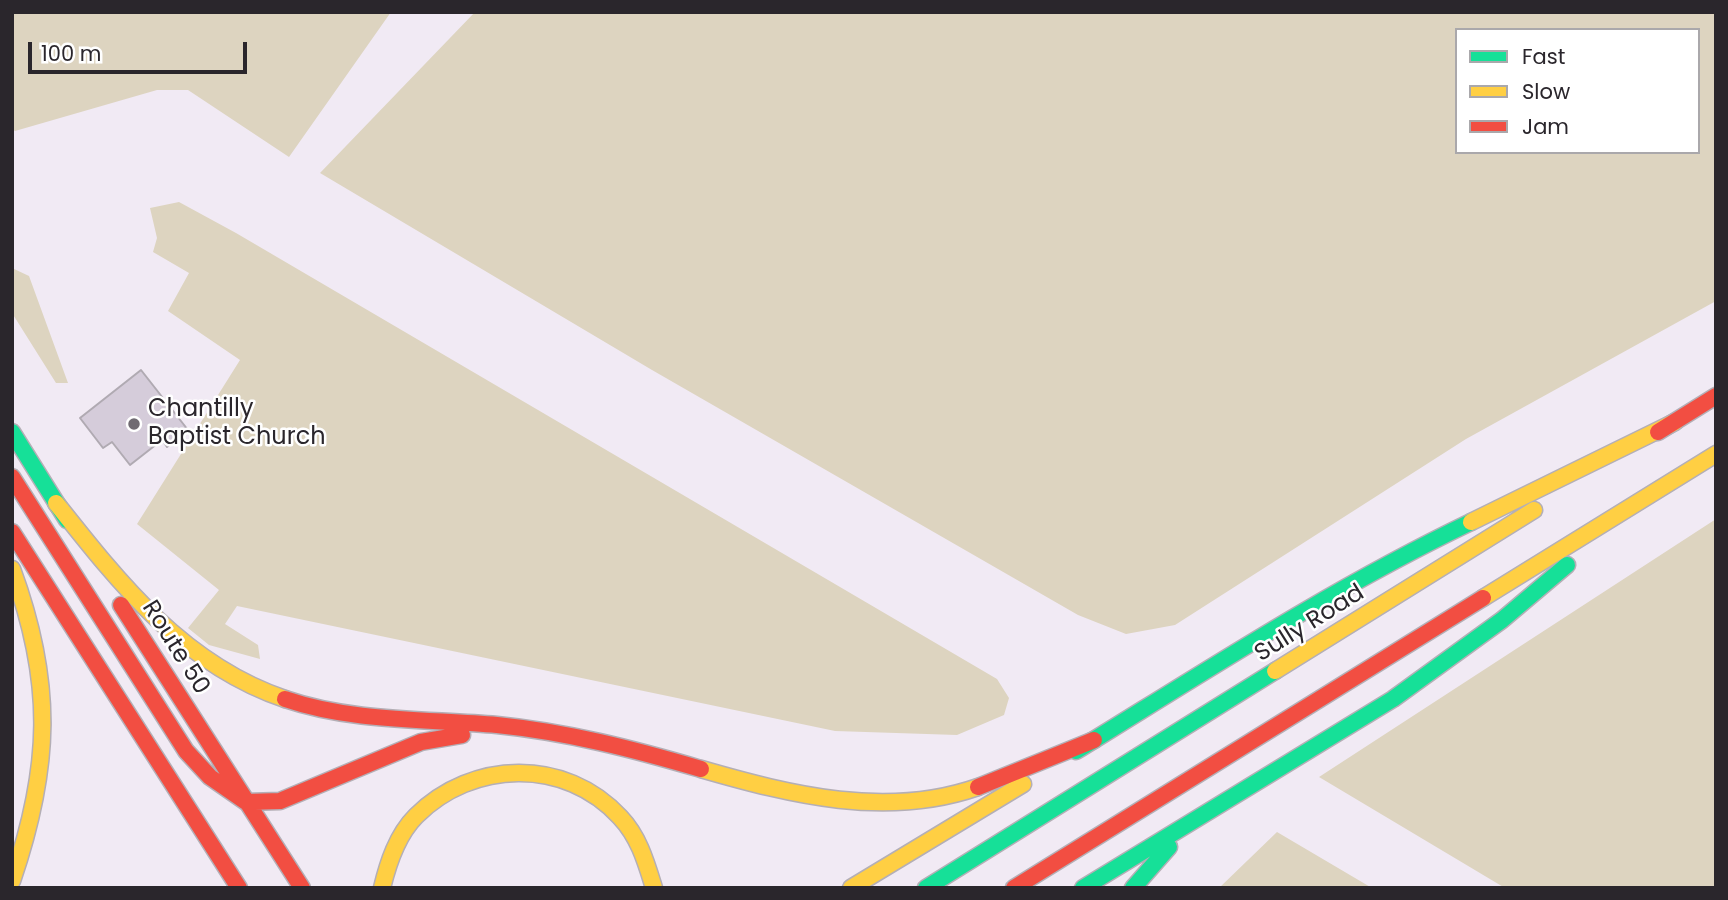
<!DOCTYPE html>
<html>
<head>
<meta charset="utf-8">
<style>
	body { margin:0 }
	#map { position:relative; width:1728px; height:900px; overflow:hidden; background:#f1eaf4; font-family:Poppins,sans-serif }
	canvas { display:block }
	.frame { position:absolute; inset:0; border:14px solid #2a262c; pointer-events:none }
	.legend { position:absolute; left:1455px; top:28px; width:245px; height:126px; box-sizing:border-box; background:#fff; border:2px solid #aaa8ab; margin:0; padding:9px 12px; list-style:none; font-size:21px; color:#2a262c }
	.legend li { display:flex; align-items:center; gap:14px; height:35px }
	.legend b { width:35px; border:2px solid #aaa8ab }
	.scale { position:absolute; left:28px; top:42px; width:219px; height:32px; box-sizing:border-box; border:4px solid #2a262c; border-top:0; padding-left:9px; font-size:21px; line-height:24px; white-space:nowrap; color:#2a262c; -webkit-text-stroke:5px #fff; paint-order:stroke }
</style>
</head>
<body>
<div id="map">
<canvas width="1728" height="900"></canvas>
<div class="frame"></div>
<ul class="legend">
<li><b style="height:9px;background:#16e098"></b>Fast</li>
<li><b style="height:9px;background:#ffcf43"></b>Slow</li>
<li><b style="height:9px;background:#f24e42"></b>Jam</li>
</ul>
<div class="scale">100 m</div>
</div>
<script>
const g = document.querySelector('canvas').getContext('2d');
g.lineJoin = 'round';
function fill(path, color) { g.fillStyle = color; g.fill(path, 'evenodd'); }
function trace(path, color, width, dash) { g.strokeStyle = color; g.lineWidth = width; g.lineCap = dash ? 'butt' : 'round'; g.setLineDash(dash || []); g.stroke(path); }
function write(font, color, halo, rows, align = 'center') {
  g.font = font + ' Poppins,sans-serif'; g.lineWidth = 5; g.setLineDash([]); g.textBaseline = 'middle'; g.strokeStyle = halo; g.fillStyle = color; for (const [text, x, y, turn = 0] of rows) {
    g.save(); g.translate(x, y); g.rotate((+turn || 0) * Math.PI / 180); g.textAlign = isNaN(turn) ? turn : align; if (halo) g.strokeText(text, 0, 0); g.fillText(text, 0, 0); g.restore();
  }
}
const green = new Path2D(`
	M12 12H391L289 157 188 90H157L15 131 12 129Z
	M475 12H1716V301L1466 439 1175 625 1126 634 1078 615 652 370 320 173ZM1457 30H1698V152H1457Z
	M179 202 236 233 997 679 1009 698 1004 715 957 735 835 731 237 606 225 624 258 645 260 659 209 645 188 628 219 590 137 524 240 360 168 311 189 273 153 252 157 238 150 208Z
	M12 268 29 276 68 383H56L12 313Z
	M1716 519V888H1505L1319 777Z
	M1277 832 1372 888H1219Z`);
const building = new Path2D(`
	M141 370 188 430 167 447 162 440 130 465 112 442 103 448 80 418Z`);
const fast = new Path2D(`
	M12 432 67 520
	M1076 751C1206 671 1333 588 1471 522
	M926 888 1275 671
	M1083 888 1393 699 1502 620 1567 565
	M1133 888 1169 847`);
const slow = new Path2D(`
	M56 503C120 584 184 665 285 699
	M1471 522 1675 422
	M12 569C54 683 51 767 12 881
	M1483 598 1716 454
	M1275 671 1534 510
	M701 769C791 795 887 819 978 787
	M382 888C388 863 397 835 416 816 472 760 565 757 620 817 639 837 646 862 654 888
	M851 888 1023 784`);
const jam = new Path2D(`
	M1658 432 1716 396
	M12 477 186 751 210 777 246 802 280 801 421 742 462 735
	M12 532 239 888
	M121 605 302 888
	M285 699C352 722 427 719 497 725 567 732 633 749 701 769
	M978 787 1094 740
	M1014 888 1483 598`);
const markers = [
	[134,424,7,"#706b72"]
];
const poiNames = [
	["Chantilly",148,410],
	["Baptist Church",148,438]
];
const streetNames = [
	["Sully Road",1310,624,-32],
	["Route 50",175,648,58]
];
fill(green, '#ddd4c0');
fill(building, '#d5ccda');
trace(building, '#b0aab2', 2);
trace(fast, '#b4afb6', 19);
trace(slow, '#b4afb6', 19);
trace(jam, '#b4afb6', 19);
trace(fast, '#16e098', 16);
trace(slow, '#ffcf43', 16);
trace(jam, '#f24e42', 16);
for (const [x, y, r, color] of markers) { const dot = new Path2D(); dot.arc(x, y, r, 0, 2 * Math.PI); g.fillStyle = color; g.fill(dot); trace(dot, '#fff', 2.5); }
write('24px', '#2a262c', '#fff', poiNames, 'left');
write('24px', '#2a262c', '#fff', streetNames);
</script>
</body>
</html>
